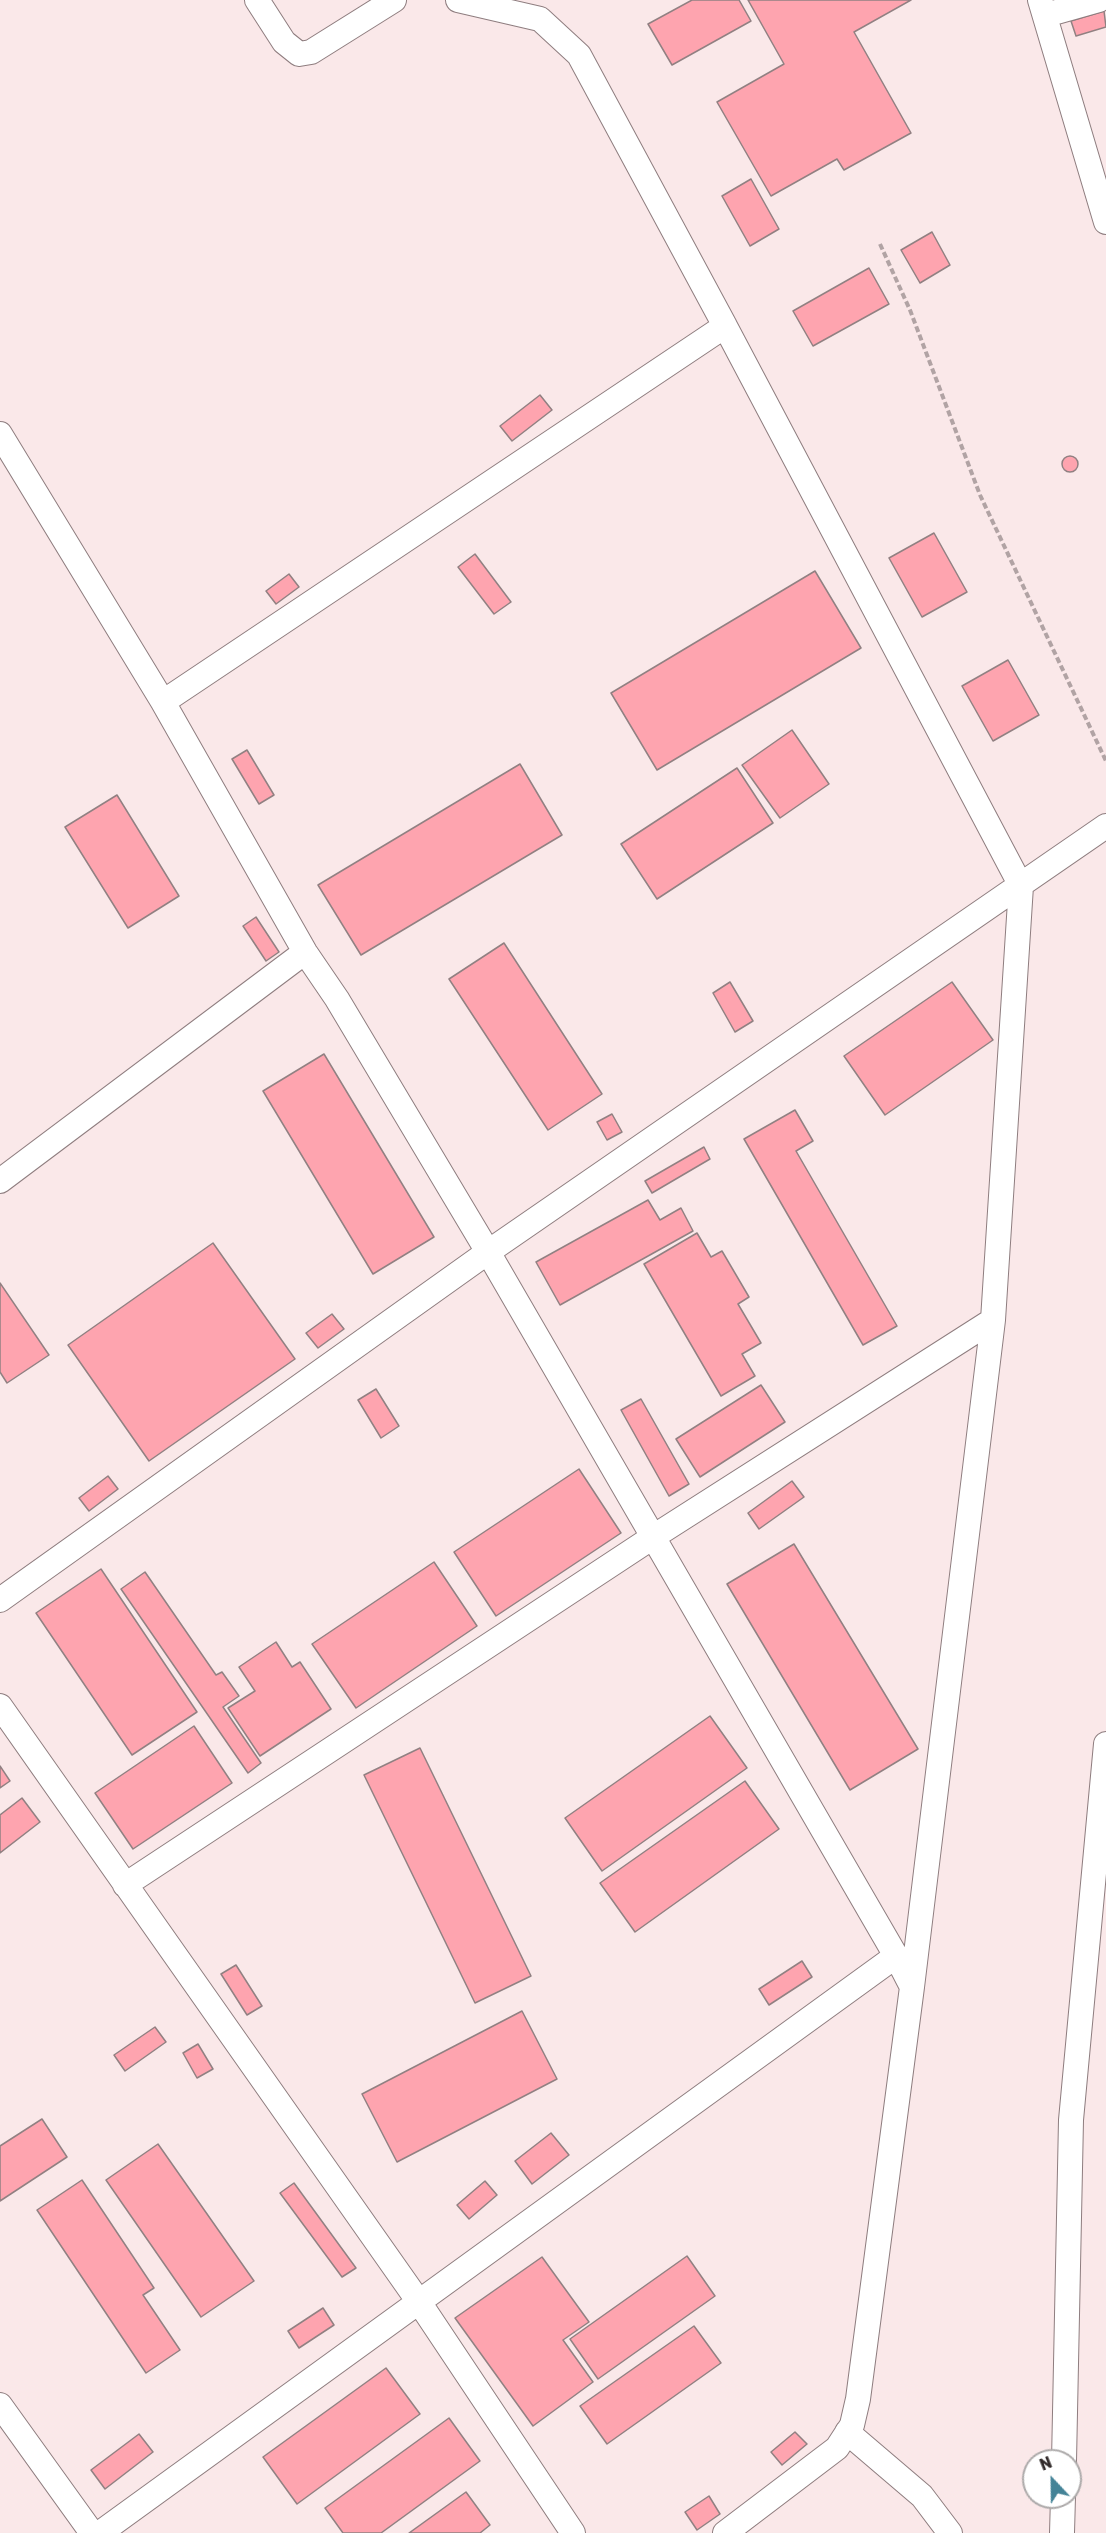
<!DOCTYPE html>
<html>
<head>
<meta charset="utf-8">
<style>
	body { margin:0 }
	#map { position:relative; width:1106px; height:2533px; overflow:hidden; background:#fae8e9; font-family:Rubik,sans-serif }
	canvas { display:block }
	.north { position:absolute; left:1022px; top:2449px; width:60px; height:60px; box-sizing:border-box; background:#fff; border:2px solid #adaaaa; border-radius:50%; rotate:338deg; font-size:16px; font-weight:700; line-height:24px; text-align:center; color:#322b2b }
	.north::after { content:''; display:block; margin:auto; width:21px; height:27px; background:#448397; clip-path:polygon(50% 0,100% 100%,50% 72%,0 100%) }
</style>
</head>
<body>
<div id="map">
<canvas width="1106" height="2533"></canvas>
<div class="north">N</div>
</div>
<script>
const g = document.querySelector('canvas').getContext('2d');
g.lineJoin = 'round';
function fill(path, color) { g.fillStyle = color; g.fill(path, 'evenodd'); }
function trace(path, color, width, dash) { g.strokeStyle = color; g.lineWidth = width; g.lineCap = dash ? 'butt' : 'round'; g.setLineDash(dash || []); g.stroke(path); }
const building = new Path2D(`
	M692 0H739L751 21 672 65 648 24Z
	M748 0H911L854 32 911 133 844 170 837 159 771 196 717 102 784 64Z
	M1104 11 1106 27 1076 36 1071 21Z
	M751 179 779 229 750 246 722 196Z
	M932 232 950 265 920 283 901 250Z
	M869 268 889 304 813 346 793 311Z
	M540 395 552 410 512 441 500 426Z
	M1062 464a8 8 0 1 1 16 0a8 8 0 1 1-16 0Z
	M934 533 967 592 922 617 889 558Z
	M475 554 511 602 494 614 458 567Z
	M815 571 861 648 657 770 611 693Z
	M289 574 299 587 276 604 266 591Z
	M1008 660 1039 715 993 741 962 686Z
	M792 730 829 784 780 818 742 765Z
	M247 750 274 795 259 804 232 759Z
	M520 764 562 835 361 955 318 885Z
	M737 768 773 823 657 899 621 844Z
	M117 795 179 896 128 928 65 827Z
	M256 917 279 952 266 961 243 926Z
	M504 943 602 1094 548 1130 449 979Z
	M730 982 753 1021 735 1032 713 993Z
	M952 982 993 1040 885 1115 844 1056Z
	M324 1054 434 1237 373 1274 263 1091Z
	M795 1110 813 1141 796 1151 897 1326 863 1345 744 1139Z
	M612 1114 622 1132 607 1140 597 1122Z
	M704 1147 710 1159 652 1193 645 1181Z
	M648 1200 660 1220 681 1208 693 1231 560 1305 536 1262Z
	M697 1233 711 1257 722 1251 749 1297 738 1304 761 1343 742 1354 755 1376 721 1396 644 1264Z
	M213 1243 295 1359 149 1461 68 1345Z
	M0 1283 49 1355 7 1383 0 1372Z
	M332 1314 344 1329 318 1348 306 1333Z
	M761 1385 785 1422 700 1477 676 1439Z
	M376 1389 399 1426 381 1438 358 1400Z
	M641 1399 689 1484 669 1496 621 1410Z
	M579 1469 621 1533 496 1616 454 1552Z
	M108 1476 118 1489 89 1511 79 1498Z
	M792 1481 804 1497 759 1529 748 1513Z
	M794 1544 918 1749 850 1790 727 1584Z
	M434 1562 477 1626 356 1708 312 1644Z
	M101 1569 197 1712 132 1755 36 1613Z
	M145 1572 216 1675 222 1672 239 1696 223 1707 261 1763 248 1773 121 1589Z
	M276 1642 292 1667 300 1662 331 1709 260 1756 228 1708 255 1691 239 1667Z
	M710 1716 747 1768 602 1871 565 1818Z
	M194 1726 232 1783 133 1849 95 1793Z
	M420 1748 531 1976 475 2003 364 1775Z
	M0 1766 10 1781 0 1788Z
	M745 1781 779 1829 635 1932 600 1883Z
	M22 1798 40 1822 0 1853V1815Z
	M802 1961 812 1977 769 2005 759 1989Z
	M236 1965 262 2006 247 2015 221 1974Z
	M522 2011 557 2079 397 2162 362 2094Z
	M155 2027 166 2042 125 2071 114 2055Z
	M198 2044 213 2069 197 2078 183 2053Z
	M42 2119 67 2157 0 2201V2146Z
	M551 2133 569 2155 532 2184 515 2161Z
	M158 2144 254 2281 201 2317 106 2180Z
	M82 2180 154 2288 143 2295 180 2350 146 2373 37 2210Z
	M485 2181 497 2195 469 2219 457 2205Z
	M294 2183 356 2268 342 2277 280 2193Z
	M687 2256 715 2296 598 2379 570 2339Z
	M542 2257 589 2322 563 2340 593 2382 533 2426 455 2318Z
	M323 2308 334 2325 299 2348 288 2331Z
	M694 2326 721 2363 607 2444 580 2406Z
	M386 2368 420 2414 297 2504 263 2457Z
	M449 2418 480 2461 381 2533H343L325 2508Z
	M795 2432 807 2444 782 2465 771 2452Z
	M139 2434 153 2452 105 2489 91 2470Z
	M466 2492 490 2525 480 2533H409Z
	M709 2496 720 2514 697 2530 685 2512Z`);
const path = new Path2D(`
	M880 244 910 310 980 495 1106 761`);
const minor = new Path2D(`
	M257 0 284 42 299 54 311 52 394 0
	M458 0 540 19 579 55 725 326
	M1040 0 1106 222
	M1046 15 1099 0
	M0 434 163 702 305 952 337 999 488 1252 896 1956 912 1987 858 2399 852 2425 837 2448 725 2533
	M163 702 725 326 1021 886 993 1320 912 1987
	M0 1181 305 952
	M0 1600 488 1252 1106 826
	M0 1706 419 2302 573 2533
	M125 1885 653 1537 993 1320
	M0 2405 92 2533
	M847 2432 922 2496 950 2533
	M1064 2461 1071 2120 1106 1744
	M100 2533 896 1956
	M1062 2533 1063 2497`);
fill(building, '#fea4af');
trace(building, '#918082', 1.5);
trace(minor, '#8e7d7f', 26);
trace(path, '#b1a3a4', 4, [6, 3]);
trace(minor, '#fff', 24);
</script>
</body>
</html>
